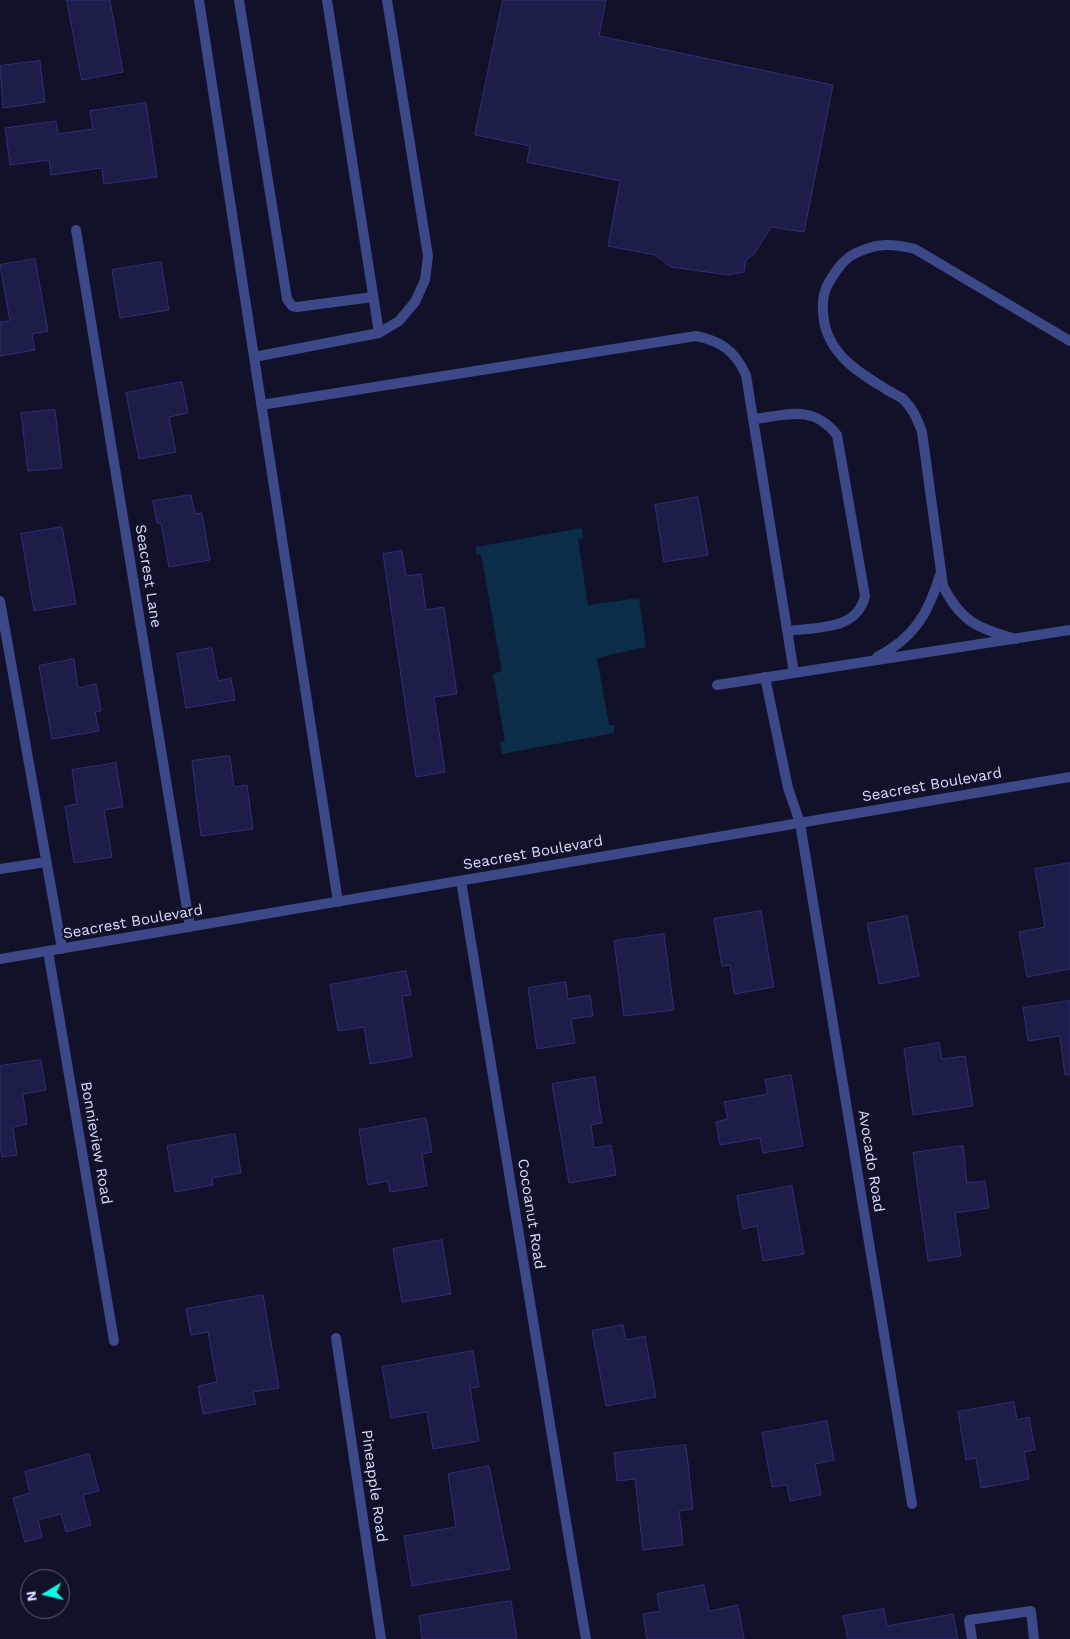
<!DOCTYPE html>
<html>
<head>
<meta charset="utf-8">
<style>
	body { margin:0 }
	#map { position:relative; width:1070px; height:1639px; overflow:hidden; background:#111129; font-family:"Work Sans",sans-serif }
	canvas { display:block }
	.north { position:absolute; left:20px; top:1569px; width:50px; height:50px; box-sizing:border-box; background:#111129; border:1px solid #61627f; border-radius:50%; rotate:261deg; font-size:14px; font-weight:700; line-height:20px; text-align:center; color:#d9dcff }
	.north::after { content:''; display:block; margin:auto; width:18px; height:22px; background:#07fce6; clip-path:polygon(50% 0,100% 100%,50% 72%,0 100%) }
</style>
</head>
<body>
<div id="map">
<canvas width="1070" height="1639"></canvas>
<div class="north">N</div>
</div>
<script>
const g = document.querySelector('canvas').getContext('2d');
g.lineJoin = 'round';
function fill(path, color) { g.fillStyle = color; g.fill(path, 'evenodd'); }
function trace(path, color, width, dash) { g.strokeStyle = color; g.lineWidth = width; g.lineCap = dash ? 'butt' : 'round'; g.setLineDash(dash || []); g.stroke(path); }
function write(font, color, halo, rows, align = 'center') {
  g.font = font + ' "Work Sans",sans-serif'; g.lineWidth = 4.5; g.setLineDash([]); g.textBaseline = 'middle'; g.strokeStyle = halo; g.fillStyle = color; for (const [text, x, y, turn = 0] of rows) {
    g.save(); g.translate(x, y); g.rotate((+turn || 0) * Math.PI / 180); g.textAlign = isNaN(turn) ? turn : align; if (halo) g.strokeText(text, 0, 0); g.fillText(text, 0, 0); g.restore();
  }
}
const water = new Path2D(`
	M582 528 583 538 578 540 588 605 639 598 646 647 597 658 609 725H615L614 733 502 754 500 742 505 741 493 674 502 671 481 554 476 555V547Z`);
const building = new Path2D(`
	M67 0H110L123 72 82 80Z
	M503 0H606L599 36 833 85 804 232 771 227 754 254 746 260 744 272 728 275 671 267 655 255 608 246 620 181 527 162 530 146 475 135Z
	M40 61 45 102 3 108 0 66Z
	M146 103 157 177 104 184 102 168 51 175 49 160 10 165 5 128 56 121 58 134 93 129 90 111Z
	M35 259 48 331 32 334 35 350 0 356V322L10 321 0 265Z
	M161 262 169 310 120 318 112 270Z
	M182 382 188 413 169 417 176 452 139 459 126 393Z
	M55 410 62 468 28 471 21 413Z
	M191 495 195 514 202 513 210 560 169 567 161 523H157L153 501Z
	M698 497 708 555 664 562 655 505Z
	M62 527 76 604 34 611 21 534Z
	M402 551 406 576 421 574 426 610 444 607 457 694 434 697 445 772 416 777 383 554Z
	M212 648 218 681 231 678 235 700 186 708 177 654Z
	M74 659 78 688 96 684 101 711 95 712 99 731 52 739 39 666Z
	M230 756 234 787 247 785 253 829 201 836 192 761Z
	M116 763 123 807 104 810 112 857 74 863 65 806 77 804 72 770Z
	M1070 863V969L1027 977 1019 932 1045 927 1035 869Z
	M761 911 774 987 734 994 730 965 722 966 714 919Z
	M907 916 919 976 879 984 867 924Z
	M664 934 674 1010 624 1016 614 941Z
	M406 971 411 995 402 996 412 1057 370 1064 364 1027 338 1031 330 985Z
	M566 982 568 999 590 995 593 1016 571 1019 575 1043 537 1049 528 988Z
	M1070 1001V1074L1065 1075 1060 1036 1028 1041 1023 1008Z
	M939 1043 942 1059 965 1056 973 1106 913 1115 904 1049Z
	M41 1060 46 1090 23 1094 27 1124 13 1127 17 1155 2 1157 0 1144V1066Z
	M791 1075 803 1146 763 1153 760 1138 720 1145 716 1122 728 1119 724 1102 768 1094 765 1080Z
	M595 1077 602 1123 591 1125 594 1148 611 1145 616 1175 569 1183 552 1084Z
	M426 1118 432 1152 422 1154 427 1186 390 1192 388 1181 368 1185 359 1130Z
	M235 1134 241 1173 212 1178 213 1185 175 1192 167 1146Z
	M963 1146 967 1183 985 1181 989 1208 955 1213 961 1256 928 1261 913 1153Z
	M792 1186 804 1254 763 1261 757 1226 743 1229 737 1196Z
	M442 1240 451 1294 402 1302 393 1249Z
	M263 1295 279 1388 253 1392 256 1404 203 1414 198 1386 217 1382 208 1332 191 1335 186 1309Z
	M623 1325 626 1340 645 1336 656 1397 606 1406 592 1331Z
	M473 1351 479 1387 470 1388 479 1441 433 1449 427 1412 391 1418 382 1367Z
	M1014 1402 1017 1420 1029 1417 1035 1450 1024 1452 1029 1479 981 1488 976 1458 966 1460 958 1412Z
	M827 1421 834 1460 815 1464 821 1495 790 1501 787 1485 772 1487 762 1433Z
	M686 1445 693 1509 679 1511 683 1545 643 1550 635 1479 617 1481 614 1453Z
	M89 1454 99 1491 83 1495 91 1525 66 1532 61 1514 38 1520 42 1537 25 1542 13 1498 30 1493 25 1472Z
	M489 1466 510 1569 412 1586 404 1536 456 1527 448 1474Z
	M704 1585 709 1611 738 1605 744 1639H647L643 1614 660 1611 657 1594Z
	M511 1601 517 1639H422L419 1616Z
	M884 1609 887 1626 953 1614 958 1639H848L843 1616Z`);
const service = new Path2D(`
	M199 0 338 902
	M239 0 287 299 292 306 297 307 373 297
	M327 0 379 333
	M254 357 379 333 399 321 415 302 425 280 428 256 387 0
	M261 405 696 336C721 341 735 351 746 375L794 673 717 685
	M754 419C787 415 813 404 837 435L865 596C857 631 817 627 787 631
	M0 601 62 949
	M1016 639C979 629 961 622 943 586L922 432C918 420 913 408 903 399 898 395 891 393 886 389 859 373 830 355 824 321 822 309 822 295 828 284 835 272 843 259 856 253 877 243 892 243 915 249L1070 341
	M877 657C914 638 928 614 940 575
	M794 673 1070 630
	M765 677 788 788 800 823
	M0 869 46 862
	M336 1338 381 1639
	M571 1552 586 1639
	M972 1639 969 1620 1031 1611 1034 1639`);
const minor = new Path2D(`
	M76 230 190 927
	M800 823 912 1504
	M461 881 571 1552
	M48 951 114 1341`);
const tertiary = new Path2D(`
	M0 959 1070 777`);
const streetNames = [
	["Seacrest Lane",148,576,81],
	["Seacrest Boulevard",932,785,-10],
	["Seacrest Boulevard",533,853,-10],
	["Seacrest Boulevard",133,922,-10],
	["Bonnieview Road",96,1143,80],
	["Avocado Road",871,1161,81],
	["Cocoanut Road",531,1214,81],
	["Pineapple Road",374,1486,82]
];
fill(water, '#0b2d47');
fill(building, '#1d1d4a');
trace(building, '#302f76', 1);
trace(service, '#3c4887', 10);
trace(minor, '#3c4887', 10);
trace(tertiary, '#3c4887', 10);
write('15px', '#d9dcff', '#111129', streetNames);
</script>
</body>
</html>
